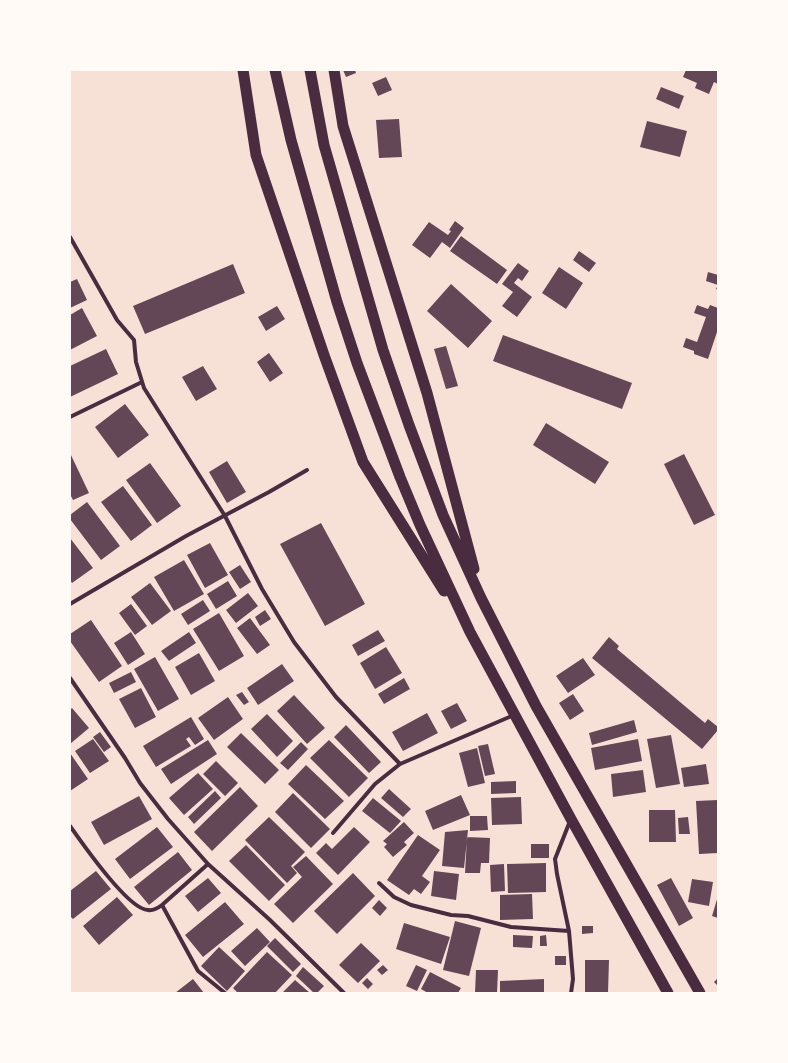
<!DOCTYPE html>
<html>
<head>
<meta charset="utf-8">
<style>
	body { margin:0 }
	#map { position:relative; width:788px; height:1063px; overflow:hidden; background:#f7e1d7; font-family:"IBM Plex Serif",serif }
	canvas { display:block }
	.frame { position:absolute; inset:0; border:71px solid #fffaf5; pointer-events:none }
</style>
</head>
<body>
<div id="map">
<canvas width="788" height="1063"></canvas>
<div class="frame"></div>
</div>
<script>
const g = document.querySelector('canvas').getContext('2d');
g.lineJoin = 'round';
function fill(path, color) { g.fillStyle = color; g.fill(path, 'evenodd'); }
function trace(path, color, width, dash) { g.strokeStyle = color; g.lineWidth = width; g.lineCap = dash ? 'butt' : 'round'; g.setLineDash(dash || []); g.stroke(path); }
const building = new Path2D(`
	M343 70H355L356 73 346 77Z
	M686 70H718V84L714 82 709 94 695 88 697 83 683 77Z
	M386 77 392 90 378 96 372 83Z
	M661 87 684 96 679 109 656 99Z
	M399 119 402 157 379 158 376 120Z
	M647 121 687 131 680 157 640 147Z
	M455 221 464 228 450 248 442 242 430 258 412 245 429 222 448 235 451 231 449 230Z
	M461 236 507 270 497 284 450 251Z
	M579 251 596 263 589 272 573 260Z
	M518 263 529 271 522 281 518 278 514 283 532 297 517 317 502 306 513 292 502 284Z
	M233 264 245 293 145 334 133 306Z
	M559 267 583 283 566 309 542 293Z
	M708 272 718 275V290L716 289 718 285 706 281Z
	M77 279 87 300 70 308V282Z
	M451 284 492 321 468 348 427 311Z
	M697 305 708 309 710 305 718 308V329L708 359 694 354V351L683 347 686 338 697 342 706 317 694 313Z
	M277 306 285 319 266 331 258 317Z
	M82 308 97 336 70 350V315Z
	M503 335 632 383 622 409 493 361Z
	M446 346 458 386 446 389 434 349Z
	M106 349 118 374 70 397V366Z
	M269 353 283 373 270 382 257 362Z
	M203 366 217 389 196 401 182 377Z
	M125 404 149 435 118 458 95 427Z
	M546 423 609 462 595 484 533 445Z
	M70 453 89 493 73 500 70 494Z
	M684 454 715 515 694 525 664 464Z
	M227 461 246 492 227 503 209 472Z
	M150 463 181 506 157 523 126 480Z
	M123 486 152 525 131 541 101 502Z
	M87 502 120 546 101 560 70 519V515Z
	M321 523 365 604 325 626 280 544Z
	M70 538 93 568 72 583 70 580Z
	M210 543 228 575 205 588 187 555Z
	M184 560 204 594 174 611 154 577Z
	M240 565 251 582 240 589 229 572Z
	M228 581 237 596 216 609 207 594Z
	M150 583 171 611 152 625 131 597Z
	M248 593 258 606 236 623 226 610Z
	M203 600 210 611 188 625 181 614Z
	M131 604 147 626 135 635 119 613Z
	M265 610 271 619 260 626 255 617Z
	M219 613 244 656 219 671 193 629Z
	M250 618 270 645 257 654 237 628Z
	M91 620 122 666 99 682 70 641V634Z
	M378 630 385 641 358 656 352 645Z
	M131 632 145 654 128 665 114 643Z
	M189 632 196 643 169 661 161 651Z
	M609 637 619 646 617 649 705 723 708 719 718 727V730L702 749 592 658Z
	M386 647 402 673 375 689 360 663Z
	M199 653 215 681 191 695 175 667Z
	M155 657 179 699 158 711 134 669Z
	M583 658 595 675 568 693 556 676Z
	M282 664 294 681 258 705 247 688Z
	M131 672 136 682 114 693 109 683Z
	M404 678 410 689 384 704 378 694Z
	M141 688 156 717 135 728 119 699Z
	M242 692 249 702 244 705 236 695Z
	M573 694 584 711 570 720 559 703Z
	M294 695 325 728 307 744 277 711Z
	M228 697 243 719 214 740 198 718Z
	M457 703 467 721 451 729 441 711Z
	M72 708 89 728 70 744V710Z
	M427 713 438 733 403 751 392 732Z
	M267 714 293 741 277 757 251 729Z
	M191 717 204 739 195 745 189 737 186 739 191 746 156 767 143 746Z
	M634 720 637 732 592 745 589 733Z
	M346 725 381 762 369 773 334 737Z
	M100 732 111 747 104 752 93 737Z
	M241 733 279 770 265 784 227 747Z
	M671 735 680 784 656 788 647 739Z
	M93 739 109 761 90 773 75 751Z
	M638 739 642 761 595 770 591 748Z
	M208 740 217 754 171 784 161 769Z
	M329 740 368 778 349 797 310 758Z
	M301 742 308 749 288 770 280 763Z
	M488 744 495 774 485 776 478 746Z
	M477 748 485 783 468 787 459 753Z
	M70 753 88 779 70 791Z
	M216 761 238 783 225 796 203 774Z
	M706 764 709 784 684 787 681 768Z
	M306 765 344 801 325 819 288 784Z
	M643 770 646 792 613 797 611 774Z
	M198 773 213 789 184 815 169 798Z
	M516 781V793L491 794V782Z
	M240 787 258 806 212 851 194 832Z
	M389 789 411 809 403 817 381 798Z
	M215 791 221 798 194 824 188 817Z
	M293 793 330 829 311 848 275 812Z
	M461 795 470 815 433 830 425 811Z
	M139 796 152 819 104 845 91 822Z
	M521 797 522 824 492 825 491 798Z
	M373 798 401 821 390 833 362 811Z
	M718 800V853L699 854 696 801Z
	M649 810H675L676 842H649Z
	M470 816H487L488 830 470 831Z
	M269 817 305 852 291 866 297 873 287 883 245 840Z
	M688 817 690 834H679L678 818Z
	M404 822 414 833 404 842 407 845 393 857 384 847 387 844 383 841Z
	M157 827 173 847 130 879 115 859Z
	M354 827 370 842 338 875 316 853 326 843 332 849Z
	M468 830 464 868 442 866 445 832Z
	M418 835 440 850 422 876 430 882 421 894 414 889 409 895 387 880Z
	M467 837 490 838 489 863H481L480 873H465Z
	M531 844H549V858H531Z
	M246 845 285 885 269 901 229 861Z
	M178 852 192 870 149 905 134 887Z
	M306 856 333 884 293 923 274 904 302 877 293 867Z
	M546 863V892L508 893 507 864Z
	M504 864 505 891 491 892 490 865Z
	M96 871 111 889 73 919 70 916V891Z
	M434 871 459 874 456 900 431 896Z
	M353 873 375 896 337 934 314 911Z
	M208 878 221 893 198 912 185 896Z
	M671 878 693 918 679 926 657 885Z
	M692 879 713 882 709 906 688 902Z
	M532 894 533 919 500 920V895Z
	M718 896V918L712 916Z
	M117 897 133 915 99 945 83 926Z
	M379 900 387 908 380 916 372 908Z
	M225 902 244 924 203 957 185 935Z
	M455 921 481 928 469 976 443 970Z
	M404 923 450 937 441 964 396 949Z
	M582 926H593V933L582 934Z
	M257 928 270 942 245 966 231 951Z
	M513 935 533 936 532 948 513 947Z
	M546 935 547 946H540V936Z
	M275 938 301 964 293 972 267 946Z
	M361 943 380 961 358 983 339 965Z
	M219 947 245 971 227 991 201 966Z
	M267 952 292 975 275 993H238L233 988Z
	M555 956H566V965H555Z
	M585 960H609L608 993H585Z
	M383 965 388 970 382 975 377 970Z
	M416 965 427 970 417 991 406 986Z
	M303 967 324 986 317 993H314L296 976Z
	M476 970H498L497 993H475Z
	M430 972 461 988 458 993H428L421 989Z
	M367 978 373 984 368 989 362 983Z
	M718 978V986L714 982Z
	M193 979 204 993H175Z
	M544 979V993H500V981Z
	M295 980 310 993H282Z`);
const minor = new Path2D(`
	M70 237 117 320 134 340 136 362 144 388 225 516 262 589 294 642 336 697 400 764
	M70 417 142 382
	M70 604 186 536 269 492 307 470
	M70 678 125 758 140 783 168 819 208 864 270 920 344 993
	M570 821 555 859 557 874 569 931 573 979 571 993
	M70 826C82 843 128 910 148 910 153 911 158 908 162 905L208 864
	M333 833 375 784 400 764 514 715
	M379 883 394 897 411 905 451 915 468 916 511 927 569 931
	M162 905 198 971 225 993`);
const trunk = new Path2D(`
	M243 70 256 155 324 355 363 462 444 591
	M275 70 291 140 337 302 357 363 400 477 420 525 470 632 571 819 668 993
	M310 70 324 145 383 350 409 425 443 515 481 598 536 706 700 993
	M334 70 343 126 427 393 474 569`);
fill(building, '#644757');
trace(minor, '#4a2c40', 4);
trace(trunk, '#4a2c40', 11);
</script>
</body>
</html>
